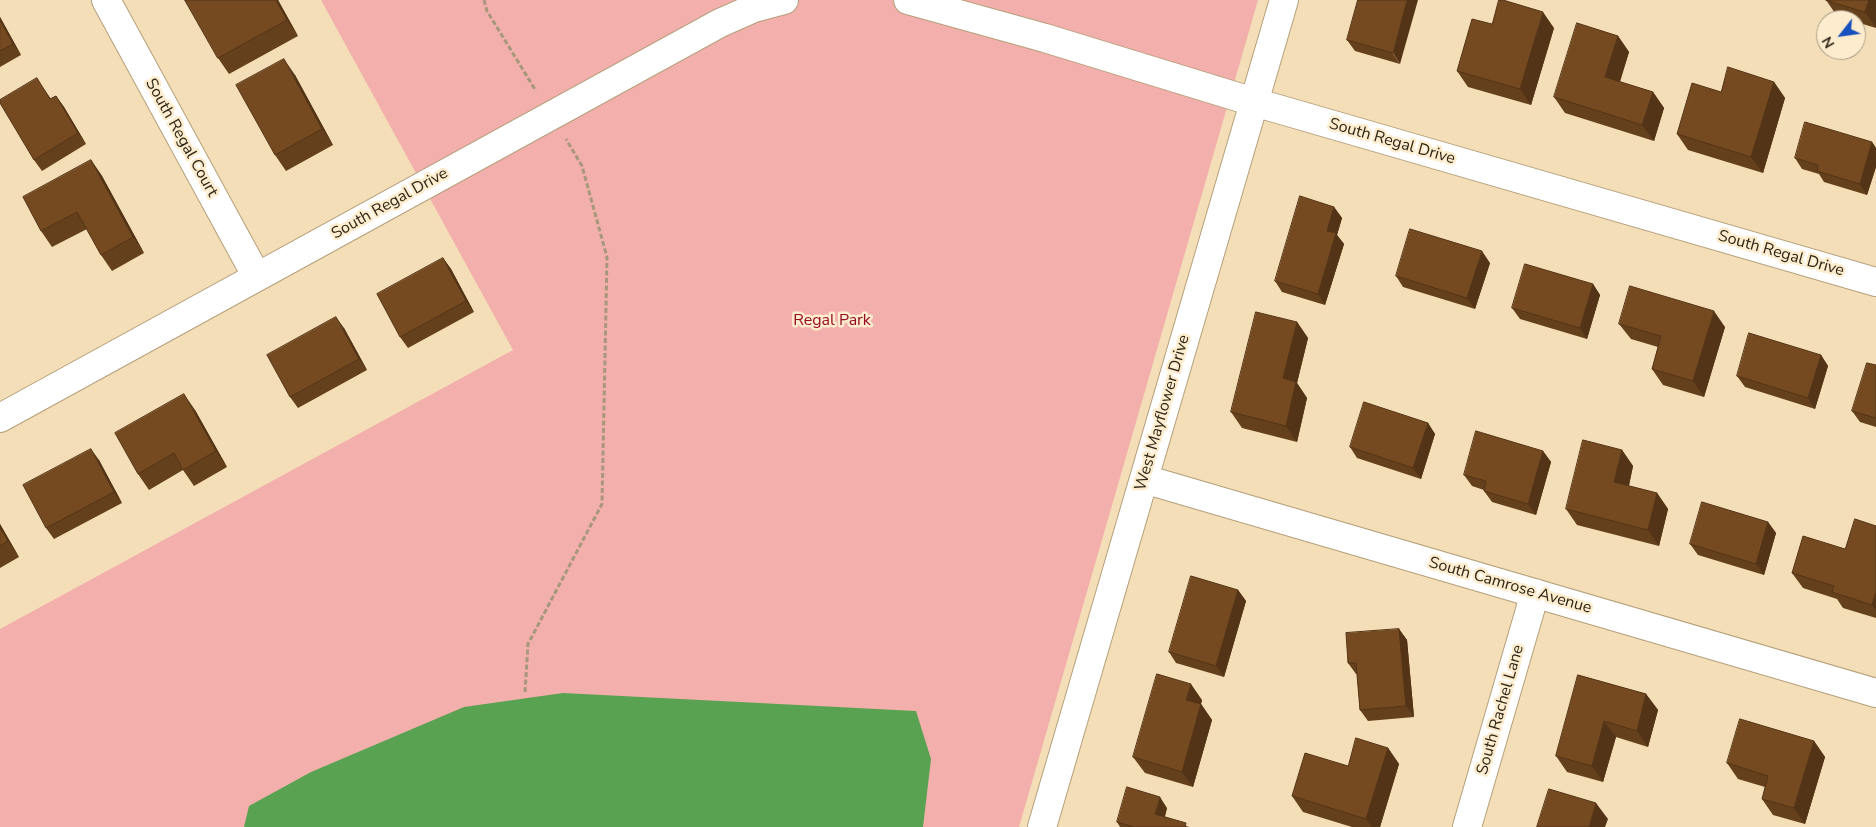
<!DOCTYPE html>
<html>
<head>
<meta charset="utf-8">
<style>
	body { margin:0 }
	#map { position:relative; width:1876px; height:827px; overflow:hidden; background:#f3deb8; font-family:"Nunito Sans",sans-serif }
	canvas { display:block }
	.north { position:absolute; left:1816px; top:10px; width:50px; height:50px; box-sizing:border-box; background:#fdeccd; border:1px solid #aa9c84; border-radius:50%; rotate:240deg; font-size:14px; font-weight:700; line-height:20px; text-align:center; color:#2d2517 }
	.north::after { content:''; display:block; margin:auto; width:18px; height:22px; background:#1851bd; clip-path:polygon(50% 0,100% 100%,50% 72%,0 100%) }
</style>
</head>
<body>
<div id="map">
<canvas width="1876" height="827"></canvas>
<div class="north">N</div>
</div>
<script>
const g = document.querySelector('canvas').getContext('2d');
g.lineJoin = 'round';
function fill(path, color) { g.fillStyle = color; g.fill(path, 'evenodd'); }
function trace(path, color, width, dash) { g.strokeStyle = color; g.lineWidth = width; g.lineCap = dash ? 'butt' : 'round'; g.setLineDash(dash || []); g.stroke(path); }
function write(font, color, halo, rows, align = 'center') {
  g.font = font + ' "Nunito Sans",sans-serif'; g.lineWidth = 5; g.setLineDash([]); g.textBaseline = 'middle'; g.strokeStyle = halo; g.fillStyle = color; for (const [text, x, y, turn = 0] of rows) {
    g.save(); g.translate(x, y); g.rotate((+turn || 0) * Math.PI / 180); g.textAlign = isNaN(turn) ? turn : align; if (halo) g.strokeText(text, 0, 0); g.fillText(text, 0, 0); g.restore();
  }
}
const green = new Path2D(`
	M321 0H1258L1019 827H0V629L513 350Z`);
const water = new Path2D(`
	M563 693 916 711 931 759 923 827H244L249 806 311 772 464 707Z`);
const path = new Path2D(`
	M484 0 487 11 536 91
	M525 692 528 644 602 504 607 257 582 166 566 139`);
const minor = new Path2D(`
	M106 0 257 277
	M908 0 1045 38 1254 102 1876 282
	M0 418 720 23 754 8 784 0
	M1144 479 1876 693
	M1042 827 1284 0
	M1467 827 1535 593`);
const wall = new Path2D(`
	M185 0H278L298 36 229 74 218 58Z
	M1358 0 1400 64 1355 51 1347 40Z
	M1826 0H1876V28L1856 22V20H1850L1837 16Z
	M0 17 21 55 0 67Z
	M1554 28 1531 105 1468 87 1457 71Z
	M1618 36 1629 52 1620 82 1653 92 1664 108 1654 141 1565 113 1554 97Z
	M295 75 333 145 286 171 275 155Z
	M1774 82 1785 98 1763 173 1688 150 1677 134 1721 92Z
	M44 89 51 99 56 96 64 107 86 144 42 171 34 160Z
	M1872 142 1876 148V167L1867 195 1824 182 1819 174 1802 169 1795 158Z
	M91 160 102 176 144 253 112 271 101 255 87 229 52 247 41 231Z
	M1334 207 1342 218 1337 235 1344 244 1325 305 1282 292 1275 281Z
	M443 258 451 269 474 312 408 348 400 337Z
	M1490 263 1475 309 1403 287 1396 276Z
	M1593 284 1600 295 1587 339 1520 319 1512 308Z
	M1297 322 1308 338 1297 383 1307 398 1297 442 1242 428 1231 412Z
	M1619 324 1725 327 1704 397 1663 385 1652 369 1658 347 1631 339Z
	M344 328 367 370 298 408 290 397Z
	M1821 355 1828 366 1815 409 1745 387 1737 376Z
	M1876 365V427L1860 422 1852 411Z
	M195 410 227 467 194 486 183 470 149 490 138 474Z
	M1428 423 1435 434 1421 479 1357 458 1350 447Z
	M1622 450 1633 466 1629 486 1657 493 1668 509 1659 546 1577 525 1566 509Z
	M1543 451 1551 462 1536 515 1492 502 1484 491V490L1472 486 1464 475Z
	M99 460 122 503 54 539 46 528Z
	M1768 522 1776 533 1764 575 1698 555 1690 544Z
	M0 524 19 557 0 568Z
	M1876 526V618L1843 608 1837 599 1803 588 1792 573 1845 549Z
	M1238 590 1246 601 1224 677 1176 663 1169 652Z
	M1399 629 1407 640 1414 717 1368 721 1360 710 1357 674H1356L1348 663Z
	M1578 675 1646 694 1658 710 1648 747 1616 737 1603 782 1567 772 1556 756Z
	M1202 700 1201 704 1212 720 1193 787 1145 773 1133 757Z
	M1814 741 1825 757 1805 824 1773 815 1762 799 1765 787 1738 779 1727 763Z
	M1388 748 1399 764 1380 827H1352L1303 812 1292 796 1348 766Z
	M1167 808 1165 817 1189 827H1120L1117 822Z`);
const shadedWall = new Path2D(`
	M276 0H278L298 36 287 20Z
	M1407 0H1418L1400 64 1393 53Z
	M1869 0H1876V27L1865 12Z
	M1543 12 1554 28 1531 105 1520 89Z
	M0 17 21 55 13 44 0 20Z
	M1618 36 1629 52 1616 93 1605 77Z
	M284 59 295 75 333 145 322 129Z
	M1774 82 1785 98 1763 173 1751 157Z
	M1653 92 1664 108 1654 141 1642 125Z
	M56 96 64 107 86 144 78 133Z
	M1872 142 1876 148V167L1867 195 1860 184Z
	M91 160 102 176 144 253 133 237Z
	M1334 207 1342 218 1337 235 1344 244 1325 305 1318 294 1327 231Z
	M1482 251 1490 263 1475 309 1467 298Z
	M443 258 451 269 474 312 466 301Z
	M1593 284 1600 295 1587 339 1580 328Z
	M1714 311 1725 327 1704 397 1693 381Z
	M336 317 344 328 367 370 359 359Z
	M1297 322 1308 338 1297 383 1307 398 1297 442 1286 426 1283 378Z
	M1821 355 1828 366 1815 409 1808 398Z
	M184 394 195 410 227 467 216 451Z
	M1428 423 1435 434 1421 479 1413 468Z
	M91 449 99 460 122 503 114 492Z
	M1622 450 1633 466 1626 498 1614 482Z
	M1543 451 1551 462 1536 515 1528 504Z
	M1657 493 1668 509 1659 546 1648 530Z
	M1768 522 1776 533 1764 575 1756 564Z
	M0 524 19 557 8 541 0 528Z
	M1238 590 1246 601 1224 677 1216 666Z
	M1876 592V610L1872 605Z
	M1399 629 1407 640 1414 717 1406 706Z
	M1191 684 1202 700 1198 715 1186 700Z
	M1646 694 1658 710 1648 747 1637 731Z
	M1201 704 1212 720 1193 787 1182 772Z
	M1604 721 1616 737 1603 782 1592 766Z
	M1814 741 1825 757 1805 824 1794 808Z
	M1388 748 1399 764 1380 827H1372L1366 819Z
	M1160 797 1167 808 1162 825 1155 814Z
	M1596 803 1608 819 1605 827H1589Z`);
const building = new Path2D(`
	M185 0H276L287 20 218 58Z
	M1358 0H1407L1393 53 1347 40Z
	M1499 0H1503L1543 12 1520 89 1457 71 1472 19 1492 24Z
	M1826 0H1869L1865 12Z
	M0 20 13 44 0 51Z
	M1577 23 1618 36 1605 77 1653 92 1642 125 1554 97Z
	M284 59 322 129 275 155 236 85Z
	M1728 67 1774 82 1751 157 1677 134 1692 83 1721 92Z
	M37 78 50 99 56 96 78 133 34 160 0 103V100Z
	M1805 122 1872 142 1860 184 1817 171 1818 165 1795 158Z
	M91 160 133 237 101 255 77 212 41 231 23 197Z
	M1300 196 1334 207 1327 231 1336 233 1318 294 1275 281Z
	M1410 229 1482 251 1467 298 1396 276Z
	M443 258 466 301 400 337 377 294Z
	M1525 264 1593 284 1580 328 1512 308Z
	M1630 286 1714 311 1693 381 1652 369 1661 336 1619 324Z
	M1256 312 1297 322 1283 378 1296 382 1286 426 1231 412Z
	M336 317 359 359 290 397 267 355Z
	M1749 333 1821 355 1808 398 1737 376Z
	M1867 363 1876 365V418L1852 411Z
	M184 394 216 451 183 470 174 453 138 474 115 433Z
	M1364 402 1428 423 1413 468 1350 447Z
	M1476 431 1543 451 1528 504 1484 491 1486 481 1464 475Z
	M1583 440 1622 450 1614 482 1657 493 1648 530 1566 509Z
	M91 449 114 492 46 528 23 485Z
	M1702 502 1768 522 1756 564 1690 544Z
	M1855 519 1876 526V592L1872 605 1832 592 1834 586 1792 573 1803 536 1845 549Z
	M0 528 8 541 0 546Z
	M1191 576 1238 590 1216 666 1169 652Z
	M1399 629 1406 706 1360 710 1356 663H1348L1346 633Z
	M1157 674 1191 684 1186 700 1201 704 1182 772 1133 757Z
	M1578 675 1646 694 1637 731 1604 721 1592 766 1556 756Z
	M1740 719 1814 741 1794 808 1762 799 1768 776 1727 763Z
	M1356 738 1388 748 1366 819 1292 796 1305 753 1348 766Z
	M1127 787 1160 797 1155 814 1186 823 1185 827H1134L1117 822Z
	M1549 789 1596 803 1589 827H1537Z`);
const streetNames = [
	["South Regal Court",181,138,61],
	["South Regal Drive",1392,142,16],
	["South Regal Drive",390,204,-29],
	["South Regal Drive",1781,254,16],
	["West Mayflower Drive",1163,413,-74],
	["South Camrose Avenue",1510,586,16],
	["South Rachel Lane",1501,710,-74]
];
const parkNames = [
	["Regal Park",832,321]
];
fill(green, '#f3afac');
fill(water, '#59a251');
trace(minor, '#b5a07c', 30);
trace(path, '#a7977b', 3, [5, 2.5]);
trace(minor, '#fff', 28);
fill(wall, '#65401c');
fill(shadedWall, '#533417');
fill(building, '#764a21');
trace(building, '#533417', 1);
write('16px', '#2d2517', '#fdeccd', streetNames);
write('16px', '#960c22', '#fdeccd', parkNames);
</script>
</body>
</html>
